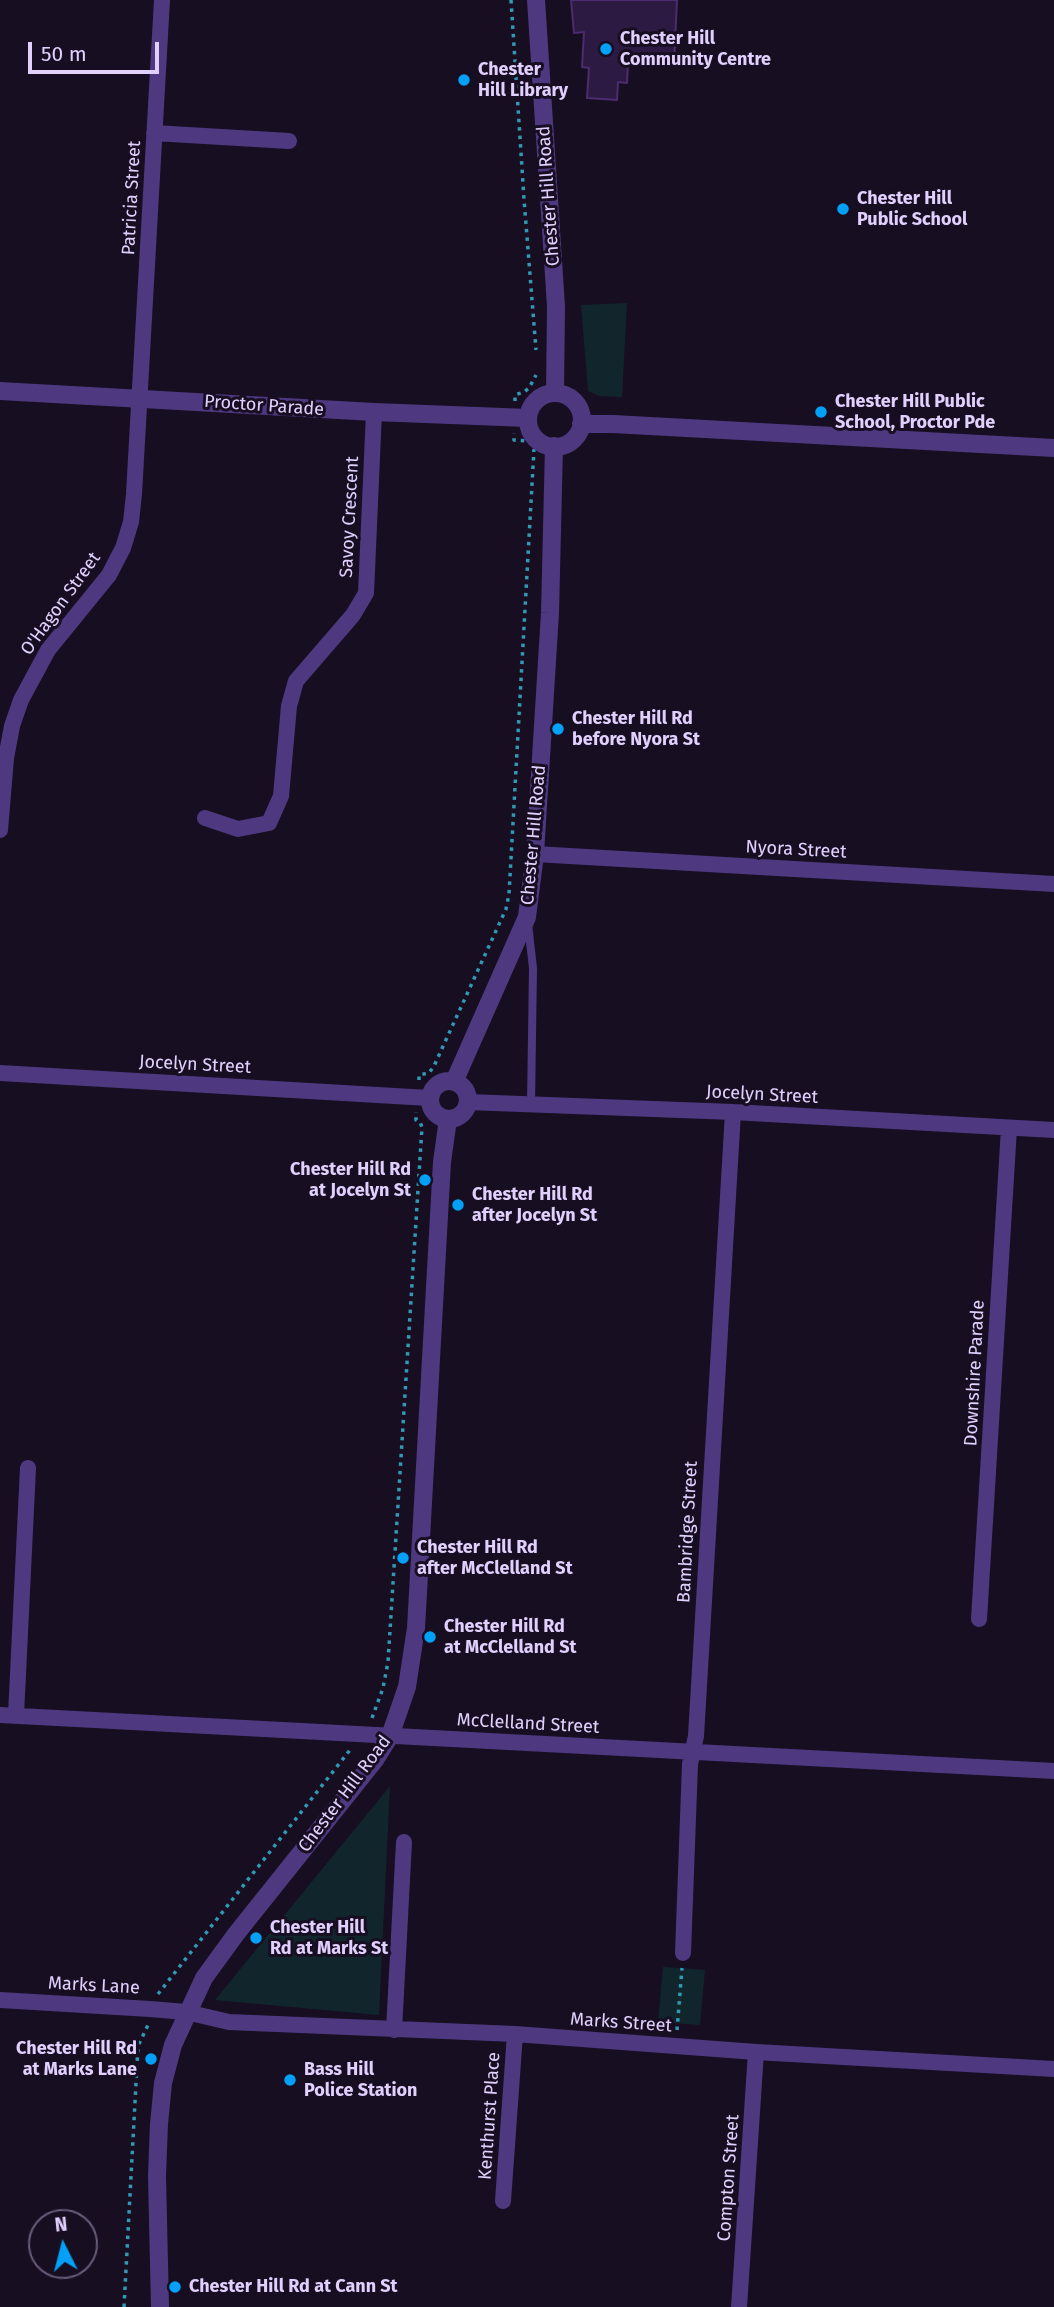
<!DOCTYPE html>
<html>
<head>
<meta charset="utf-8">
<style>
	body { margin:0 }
	#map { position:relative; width:1054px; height:2307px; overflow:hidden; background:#170e22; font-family:"Fira Sans",sans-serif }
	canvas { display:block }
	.north { position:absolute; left:28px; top:2209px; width:70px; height:70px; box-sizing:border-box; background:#170e22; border:2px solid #685c7a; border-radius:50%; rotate:354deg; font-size:19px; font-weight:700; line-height:28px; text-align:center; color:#e1d0fe }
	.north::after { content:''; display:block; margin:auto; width:24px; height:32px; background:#03a0f7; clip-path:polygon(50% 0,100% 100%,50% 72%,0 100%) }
	.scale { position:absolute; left:28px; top:42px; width:131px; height:32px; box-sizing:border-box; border:4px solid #e1d0fe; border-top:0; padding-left:9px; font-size:21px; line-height:24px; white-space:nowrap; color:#e1d0fe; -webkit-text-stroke:5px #170e22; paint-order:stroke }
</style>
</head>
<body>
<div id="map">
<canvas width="1054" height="2307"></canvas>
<div class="north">N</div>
<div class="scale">50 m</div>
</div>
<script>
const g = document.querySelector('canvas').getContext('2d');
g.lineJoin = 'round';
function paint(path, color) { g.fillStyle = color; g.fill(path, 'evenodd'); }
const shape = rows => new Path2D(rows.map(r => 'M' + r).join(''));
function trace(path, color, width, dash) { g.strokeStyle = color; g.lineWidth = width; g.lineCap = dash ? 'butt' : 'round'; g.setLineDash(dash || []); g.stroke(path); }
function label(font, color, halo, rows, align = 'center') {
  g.font = font + ' "Fira Sans",sans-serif'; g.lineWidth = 6; g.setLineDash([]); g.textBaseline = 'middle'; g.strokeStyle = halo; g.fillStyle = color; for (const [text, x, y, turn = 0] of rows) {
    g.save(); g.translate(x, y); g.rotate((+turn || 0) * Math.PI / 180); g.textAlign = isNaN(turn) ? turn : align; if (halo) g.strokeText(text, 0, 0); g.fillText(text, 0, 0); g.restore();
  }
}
paint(shape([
	[627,303,622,397,599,396,588,391,581,305],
	[390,1786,379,2015,215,2000],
	[663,1967,705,1970,700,2025,658,2022]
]), '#11262c');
const building = shape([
	[571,0,677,0,674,64,628,62,627,83,618,82,617,100,587,98,589,68,582,67,584,32,574,33,571,0]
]);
paint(building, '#2d1a43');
trace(building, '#4b2c6f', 2);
trace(shape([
	[511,0,524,199,536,350],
	[515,401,515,395,524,392,529,388,536,375],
	[419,1080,419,1075,429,1073,434,1066,506,909,509,894,534,449,532,444,527,441,514,440,514,433],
	[372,1718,383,1688,388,1662,422,1127,420,1122,416,1120,416,1112],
	[158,1994,350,1750],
	[677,2030,682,1968],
	[124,2307,138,2046,148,2025]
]), '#3099b3', 3.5, [3.5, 5]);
trace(shape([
	[528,924,533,968,531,1104]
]), '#4e3981', 8);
trace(shape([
	[154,133,289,141],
	[205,818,238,829,269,823,281,796,289,706,296,681,353,615,366,593,374,412],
	[0,830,6,758,12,726,21,700,48,650,109,575,123,548,131,522,134,494,162,0],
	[535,854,1054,884],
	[0,1073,429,1098],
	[468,1102,733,1112,1054,1130],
	[979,1619,1009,1128],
	[0,1715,1054,1771],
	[16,1715,28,1468],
	[683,1953,690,1764,696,1736,733,1112],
	[0,2000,150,2009,186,2012,229,2022,515,2034,756,2052,1054,2069],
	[394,2030,404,1842],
	[503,2201,515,2034],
	[739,2307,756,2052]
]), '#4e3981', 16);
trace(shape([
	[536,0,556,306,555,393],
	[0,391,374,412,528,418],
	'528 420a27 27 0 1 1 54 0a27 27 0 1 1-54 0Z',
	[581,424,613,424,1054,448],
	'430 1100a19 19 0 1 1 38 0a19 19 0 1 1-38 0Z',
	[454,1082,527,917,535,854,550,613,554,446],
	[160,2307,157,2176,159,2124,163,2083,173,2045,204,1978,236,1934,375,1760,390,1736,407,1687,416,1628,442,1162,448,1119]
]), '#4e3981', 18);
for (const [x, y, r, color] of [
	[606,49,7,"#03a0f7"],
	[464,80,7,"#03a0f7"],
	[843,209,7,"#03a0f7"],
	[821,412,7,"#03a0f7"],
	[558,729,7,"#03a0f7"],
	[425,1180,7,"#03a0f7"],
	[458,1205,7,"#03a0f7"],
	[403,1558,7,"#03a0f7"],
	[430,1637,7,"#03a0f7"],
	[256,1938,7,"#03a0f7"],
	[151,2059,7,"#03a0f7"],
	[290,2080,7,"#03a0f7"],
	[175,2287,7,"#03a0f7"]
]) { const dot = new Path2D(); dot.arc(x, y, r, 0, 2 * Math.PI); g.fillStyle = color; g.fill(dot); trace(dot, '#170e22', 2.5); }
label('bold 18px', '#e1d0fe', '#170e22', [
	["Chester Hill",620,39],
	["Community Centre",620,60],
	["Chester",478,70],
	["Hill Library",478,91],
	["Chester Hill",857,199],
	["Public School",857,220],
	["Chester Hill Public",835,402],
	["School, Proctor Pde",835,423],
	["Chester Hill Rd",572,719],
	["before Nyora St",572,740],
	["Chester Hill Rd",411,1170,"right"],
	["at Jocelyn St",411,1191,"right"],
	["Chester Hill Rd",472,1195],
	["after Jocelyn St",472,1216],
	["Chester Hill Rd",417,1548],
	["after McClelland St",417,1569],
	["Chester Hill Rd",444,1627],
	["at McClelland St",444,1648],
	["Chester Hill",270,1928],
	["Rd at Marks St",270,1949],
	["Chester Hill Rd",137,2049,"right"],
	["at Marks Lane",137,2070,"right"],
	["Bass Hill",304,2070],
	["Police Station",304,2091],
	["Chester Hill Rd at Cann St",189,2287]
], 'left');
label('18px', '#e1d0fe', '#170e22', [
	["Chester Hill Road",549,196,-94],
	["Patricia Street",132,198,-87],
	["Proctor Parade",264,406,4],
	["Savoy Crescent",350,517,-87],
	["O'Hagon Street",61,604,-54],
	["Chester Hill Road",534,835,-85],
	["Nyora Street",796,850,3],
	["Jocelyn Street",195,1065,3],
	["Jocelyn Street",762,1095,3],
	["Downshire Parade",975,1373,-87],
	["Bambridge Street",688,1532,-87],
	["McClelland Street",528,1724,3],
	["Chester Hill Road",345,1794,-53],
	["Marks Lane",94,1986,3],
	["Marks Street",621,2023,4],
	["Kenthurst Place",490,2116,-86],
	["Compton Street",729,2178,-86]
]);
</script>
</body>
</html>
